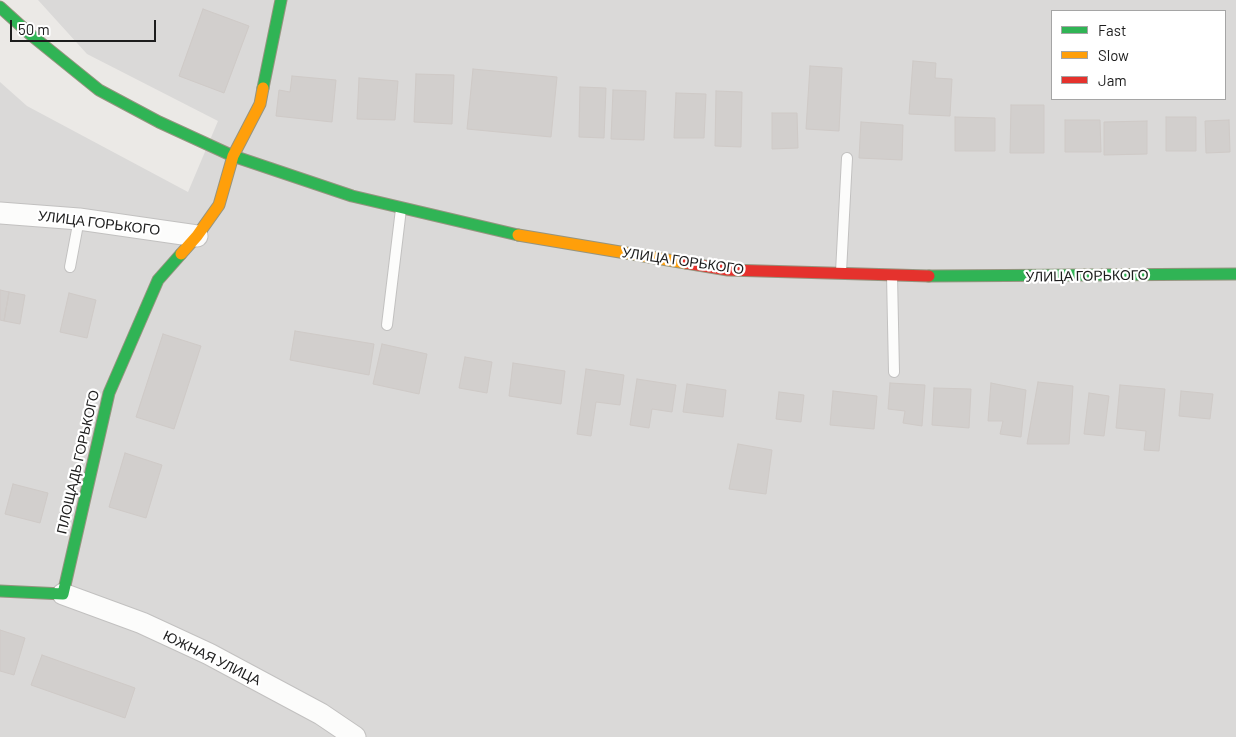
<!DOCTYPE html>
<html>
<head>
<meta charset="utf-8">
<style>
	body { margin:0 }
	#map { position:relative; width:1236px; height:737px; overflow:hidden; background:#ebe9e6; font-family:Barlow,sans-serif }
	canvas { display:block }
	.legend { position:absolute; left:1051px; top:10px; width:175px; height:90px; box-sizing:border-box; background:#fff; border:1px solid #a5a5a5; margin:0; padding:6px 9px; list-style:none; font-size:15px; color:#1d1d1d }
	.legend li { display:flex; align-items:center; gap:10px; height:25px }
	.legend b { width:25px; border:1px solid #a5a5a5 }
	.scale { position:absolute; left:10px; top:20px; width:146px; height:22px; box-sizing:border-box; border:2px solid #1d1d1d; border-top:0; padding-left:6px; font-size:15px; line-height:18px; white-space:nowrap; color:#1d1d1d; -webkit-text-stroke:4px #fff; paint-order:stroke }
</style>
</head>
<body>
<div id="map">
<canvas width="1236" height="737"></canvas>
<ul class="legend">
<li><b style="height:6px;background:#30b455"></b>Fast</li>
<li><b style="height:6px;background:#ff9f0a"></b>Slow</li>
<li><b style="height:6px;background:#e5322d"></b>Jam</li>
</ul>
<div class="scale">50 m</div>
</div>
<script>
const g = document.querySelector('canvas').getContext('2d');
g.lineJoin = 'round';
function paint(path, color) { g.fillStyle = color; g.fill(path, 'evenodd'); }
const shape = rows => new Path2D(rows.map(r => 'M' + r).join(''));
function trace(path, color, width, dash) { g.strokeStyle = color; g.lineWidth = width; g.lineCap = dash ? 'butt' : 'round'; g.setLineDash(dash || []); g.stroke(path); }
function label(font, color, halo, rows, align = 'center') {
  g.font = font + ' Barlow,sans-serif'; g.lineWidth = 4.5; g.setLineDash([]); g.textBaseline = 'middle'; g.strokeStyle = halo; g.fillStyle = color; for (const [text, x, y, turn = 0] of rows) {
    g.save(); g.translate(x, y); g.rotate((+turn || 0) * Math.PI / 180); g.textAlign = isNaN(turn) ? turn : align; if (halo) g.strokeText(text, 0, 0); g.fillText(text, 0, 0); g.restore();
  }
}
paint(shape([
	[38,0,1236,0,1236,737,0,737,0,82,27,106,188,192,218,121,87,54],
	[1052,11,1225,11,1225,99,1052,99]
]), '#dad9d8');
const building = shape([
	[203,9,249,26,224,93,179,76,203,9],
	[913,61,936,63,935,78,952,79,950,116,909,114,913,61],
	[810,66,842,68,839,131,806,129,810,66],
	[473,69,557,77,551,137,467,129,473,69],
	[416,74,454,75,452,124,414,122,416,74],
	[292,76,336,80,332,122,276,116,279,90,290,92,292,76],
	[359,78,398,81,395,120,357,119,359,78],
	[580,87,606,88,604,138,579,137,580,87],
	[613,90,646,91,644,140,611,139,613,90],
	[716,91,742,92,741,147,715,146,716,91],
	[676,93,706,94,704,138,674,138,676,93],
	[1011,105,1044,105,1044,153,1010,153,1011,105],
	[772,113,797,113,798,148,772,149,772,113],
	[955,117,995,118,995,151,955,151,955,117],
	[1166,117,1196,117,1196,151,1166,151,1166,117],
	[1065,120,1100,120,1101,152,1065,152,1065,120],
	[1229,120,1230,152,1206,153,1205,121,1229,120],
	[1147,121,1147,154,1104,155,1104,122,1147,121],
	[861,122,903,125,902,160,859,158,861,122],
	[0,290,9,292,4,321,0,320,0,290],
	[9,292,25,295,20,324,4,321,9,292],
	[69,293,96,300,87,338,60,332,69,293],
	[295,331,374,344,369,375,290,360,295,331],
	[163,334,201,346,174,429,136,417,163,334],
	[382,344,427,354,419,394,373,384,382,344],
	[465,357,492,362,487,393,459,388,465,357],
	[513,363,565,371,561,404,509,396,513,363],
	[586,369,624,375,620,405,596,402,591,436,577,434,586,369],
	[637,379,676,385,672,412,652,409,649,428,630,425,637,379],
	[1038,382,1073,386,1069,444,1027,444,1038,382],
	[890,383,925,385,922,426,903,423,905,411,888,409,890,383],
	[991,383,1026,390,1021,437,1000,434,1003,421,988,421,991,383],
	[687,384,726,390,723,417,683,412,687,384],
	[1120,385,1165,389,1159,451,1144,450,1146,431,1116,428,1120,385],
	[934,388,971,389,969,428,932,425,934,388],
	[833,391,877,396,874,429,830,425,833,391],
	[1181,391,1213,394,1210,419,1179,416,1181,391],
	[779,392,804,395,801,422,776,419,779,392],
	[1089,393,1109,396,1104,436,1084,434,1089,393],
	[738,444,772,450,766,494,729,489,738,444],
	[125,453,162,465,146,518,109,507,125,453],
	[13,484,48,493,40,523,5,514,13,484],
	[0,630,25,638,14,675,0,671,0,630],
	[42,655,135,688,125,718,31,685,42,655]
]);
paint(building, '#d2cfcd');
trace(building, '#cfcac7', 1);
const lane = shape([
	[70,267,79,219],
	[841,272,847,158],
	[892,275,894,372],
	[387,325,401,209]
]);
const street = shape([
	[0,213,79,219,197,236],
	[63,594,142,623,209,654,321,714,355,737]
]);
const fast = shape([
	[0,7,31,35,99,90,159,122,233,156,352,196,518,235],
	[263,88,281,0],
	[929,276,1236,274],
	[0,591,63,594,109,393,158,280,181,254]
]);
const slow = shape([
	[518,235,686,263],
	[181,254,197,236,219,205,233,156,260,104,263,88]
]);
const jam = shape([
	[686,263,728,270,929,276]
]);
trace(lane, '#c2c1c0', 12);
trace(street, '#c2c1c0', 23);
trace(fast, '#95947f', 13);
trace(slow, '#95947f', 13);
trace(jam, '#95947f', 13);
trace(lane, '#fcfcfb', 10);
trace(street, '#fcfcfb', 21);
trace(fast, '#30b455', 11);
trace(slow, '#ff9f0a', 11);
trace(jam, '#e5322d', 11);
label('14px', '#1d1d1d', '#fff', [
	["УЛИЦА ГОРЬКОГО",99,223,7],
	["УЛИЦА ГОРЬКОГО",683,261,8],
	["УЛИЦА ГОРЬКОГО",1087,276,-1],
	["ПЛОЩАДЬ ГОРЬКОГО",78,462,-77],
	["ЮЖНАЯ УЛИЦА",212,658,26]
]);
</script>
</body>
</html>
